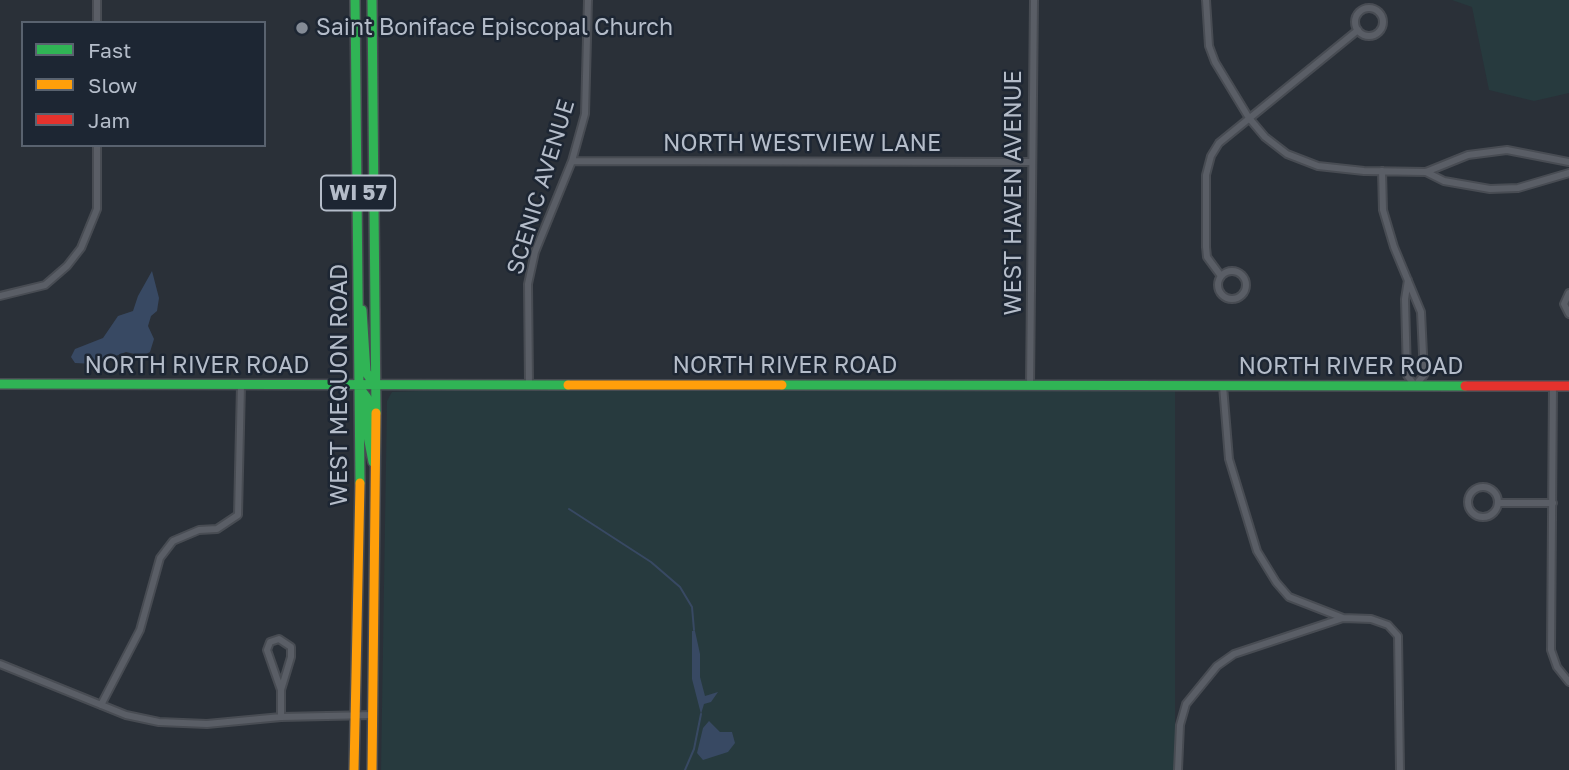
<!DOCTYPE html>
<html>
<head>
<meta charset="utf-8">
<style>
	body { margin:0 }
	#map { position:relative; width:1569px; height:770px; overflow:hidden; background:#2a3038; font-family:"Golos Text",sans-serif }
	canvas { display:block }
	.legend { position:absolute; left:21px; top:21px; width:245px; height:126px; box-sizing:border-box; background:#1d2633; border:2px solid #59626f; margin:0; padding:9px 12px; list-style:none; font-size:21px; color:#b4bcc9 }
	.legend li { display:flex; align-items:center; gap:14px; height:35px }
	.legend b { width:35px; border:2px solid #59626f }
</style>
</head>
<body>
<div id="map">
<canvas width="1569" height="770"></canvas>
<ul class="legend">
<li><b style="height:9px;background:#30b455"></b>Fast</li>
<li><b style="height:9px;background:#ff9f0a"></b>Slow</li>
<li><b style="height:9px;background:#e5322d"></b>Jam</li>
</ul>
</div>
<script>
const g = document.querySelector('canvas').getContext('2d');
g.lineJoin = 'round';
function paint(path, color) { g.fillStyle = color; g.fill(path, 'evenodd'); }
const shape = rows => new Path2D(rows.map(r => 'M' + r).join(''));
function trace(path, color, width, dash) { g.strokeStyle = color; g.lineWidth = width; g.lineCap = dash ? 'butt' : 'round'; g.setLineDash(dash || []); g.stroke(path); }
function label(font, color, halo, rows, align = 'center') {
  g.font = font + ' "Golos Text",sans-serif'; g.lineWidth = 5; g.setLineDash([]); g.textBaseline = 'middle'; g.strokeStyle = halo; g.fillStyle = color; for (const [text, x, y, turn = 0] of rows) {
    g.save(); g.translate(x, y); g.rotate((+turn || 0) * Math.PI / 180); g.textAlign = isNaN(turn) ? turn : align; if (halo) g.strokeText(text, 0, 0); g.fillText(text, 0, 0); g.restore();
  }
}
paint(shape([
	[1452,0,1569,0,1569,93,1534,101,1489,90,1472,7],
	[469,389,1175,391,1175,770,381,770,387,401,392,392]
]), '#273a3e');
paint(shape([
	[152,271,159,298,157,311,151,316,148,326,154,339,150,352,143,356,126,352,95,364,75,363,71,357,75,349,103,338,118,316,133,311,138,296],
	[692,631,695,631,700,654,700,677,705,696,718,692,711,702,704,704,701,714,692,679],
	[709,721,720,732,732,732,735,743,728,752,703,760,697,753,703,728]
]), '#384963');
trace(shape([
	[569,509,651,562,680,587,692,607,694,630],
	[685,770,694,749,701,714]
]), '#384963', 2);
const street = shape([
	[1206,0,1209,46,1215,62,1249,118,1265,137,1287,154,1318,166,1364,171,1426,172,1468,155,1507,150,1569,162],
	'1355 22a14 14 0 1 1 28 0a14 14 0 1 1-28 0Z',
	[97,23,97,0],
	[572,161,1032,162],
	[1382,171,1383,210,1394,247,1421,312,1424,375,1415,386,1407,375,1405,299,1408,280],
	[1426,172,1444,181,1490,189,1518,188,1569,173],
	'1218 285a14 14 0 1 1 28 0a14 14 0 1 1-28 0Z',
	[1221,276,1207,257,1206,247,1206,175,1211,156,1219,143,1358,30],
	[1569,293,1564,304,1569,314],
	[0,296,45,285,67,266,81,248,97,209,97,145],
	[529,384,528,284,535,252,572,161,585,114,588,0],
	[1030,386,1034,0],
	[1223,386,1229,459,1257,551,1276,582,1289,597,1343,618,1371,619,1388,625,1398,636,1400,770],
	[1553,386,1551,650,1557,667,1569,682],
	'1468 502a15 15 0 1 1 30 0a15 15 0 1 1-30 0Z',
	[1498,503,1553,503],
	[0,664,126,715,159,722,207,724,281,717,373,715],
	[281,690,267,650,270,642,279,639,291,647,291,657,281,690,281,717],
	[101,705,140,630,160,558,173,541,199,530,217,529,238,515,241,385],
	[1178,770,1180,725,1186,704,1217,666,1234,654,1343,618]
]);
const fast = shape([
	[355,0,360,483],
	[372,0,376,413],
	[362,310,366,372,375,386],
	[0,384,568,385],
	[782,385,1465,386],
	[358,386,367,398,368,436,373,462]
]);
const slow = shape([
	[568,385,782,385],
	[354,770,360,483],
	[372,770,376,413]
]);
const jam = shape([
	[1465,386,1569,386]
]);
trace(street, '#484c53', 10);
trace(fast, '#484c53', 12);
trace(slow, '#484c53', 12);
trace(jam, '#484c53', 12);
trace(street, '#5a5e66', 6);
trace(fast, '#30b455', 9);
trace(slow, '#ff9f0a', 9);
trace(jam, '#e5322d', 9);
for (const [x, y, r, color] of [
	[302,28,7,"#848b96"]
]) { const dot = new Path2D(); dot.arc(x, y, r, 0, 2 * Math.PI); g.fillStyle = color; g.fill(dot); trace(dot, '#1d2633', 2.5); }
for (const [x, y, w] of [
	[358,193,74]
]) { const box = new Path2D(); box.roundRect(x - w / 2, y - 17.5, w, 35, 5); g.fillStyle = '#1d2633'; g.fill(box); trace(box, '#b4bcc9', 2); }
label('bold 21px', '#b4bcc9', null, [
	["WI 57",358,193]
]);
label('23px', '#b4bcc9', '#1d2633', [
	["Saint Boniface Episcopal Church",316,28]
], 'left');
label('23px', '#b4bcc9', '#1d2633', [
	["NORTH WESTVIEW LANE",802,144],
	["SCENIC AVENUE",541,187,-73],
	["WEST HAVEN AVENUE",1014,193,-90],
	["NORTH RIVER ROAD",197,366],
	["NORTH RIVER ROAD",785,366],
	["NORTH RIVER ROAD",1351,367],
	["WEST MEQUON ROAD",340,385,-90]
]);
</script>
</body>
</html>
